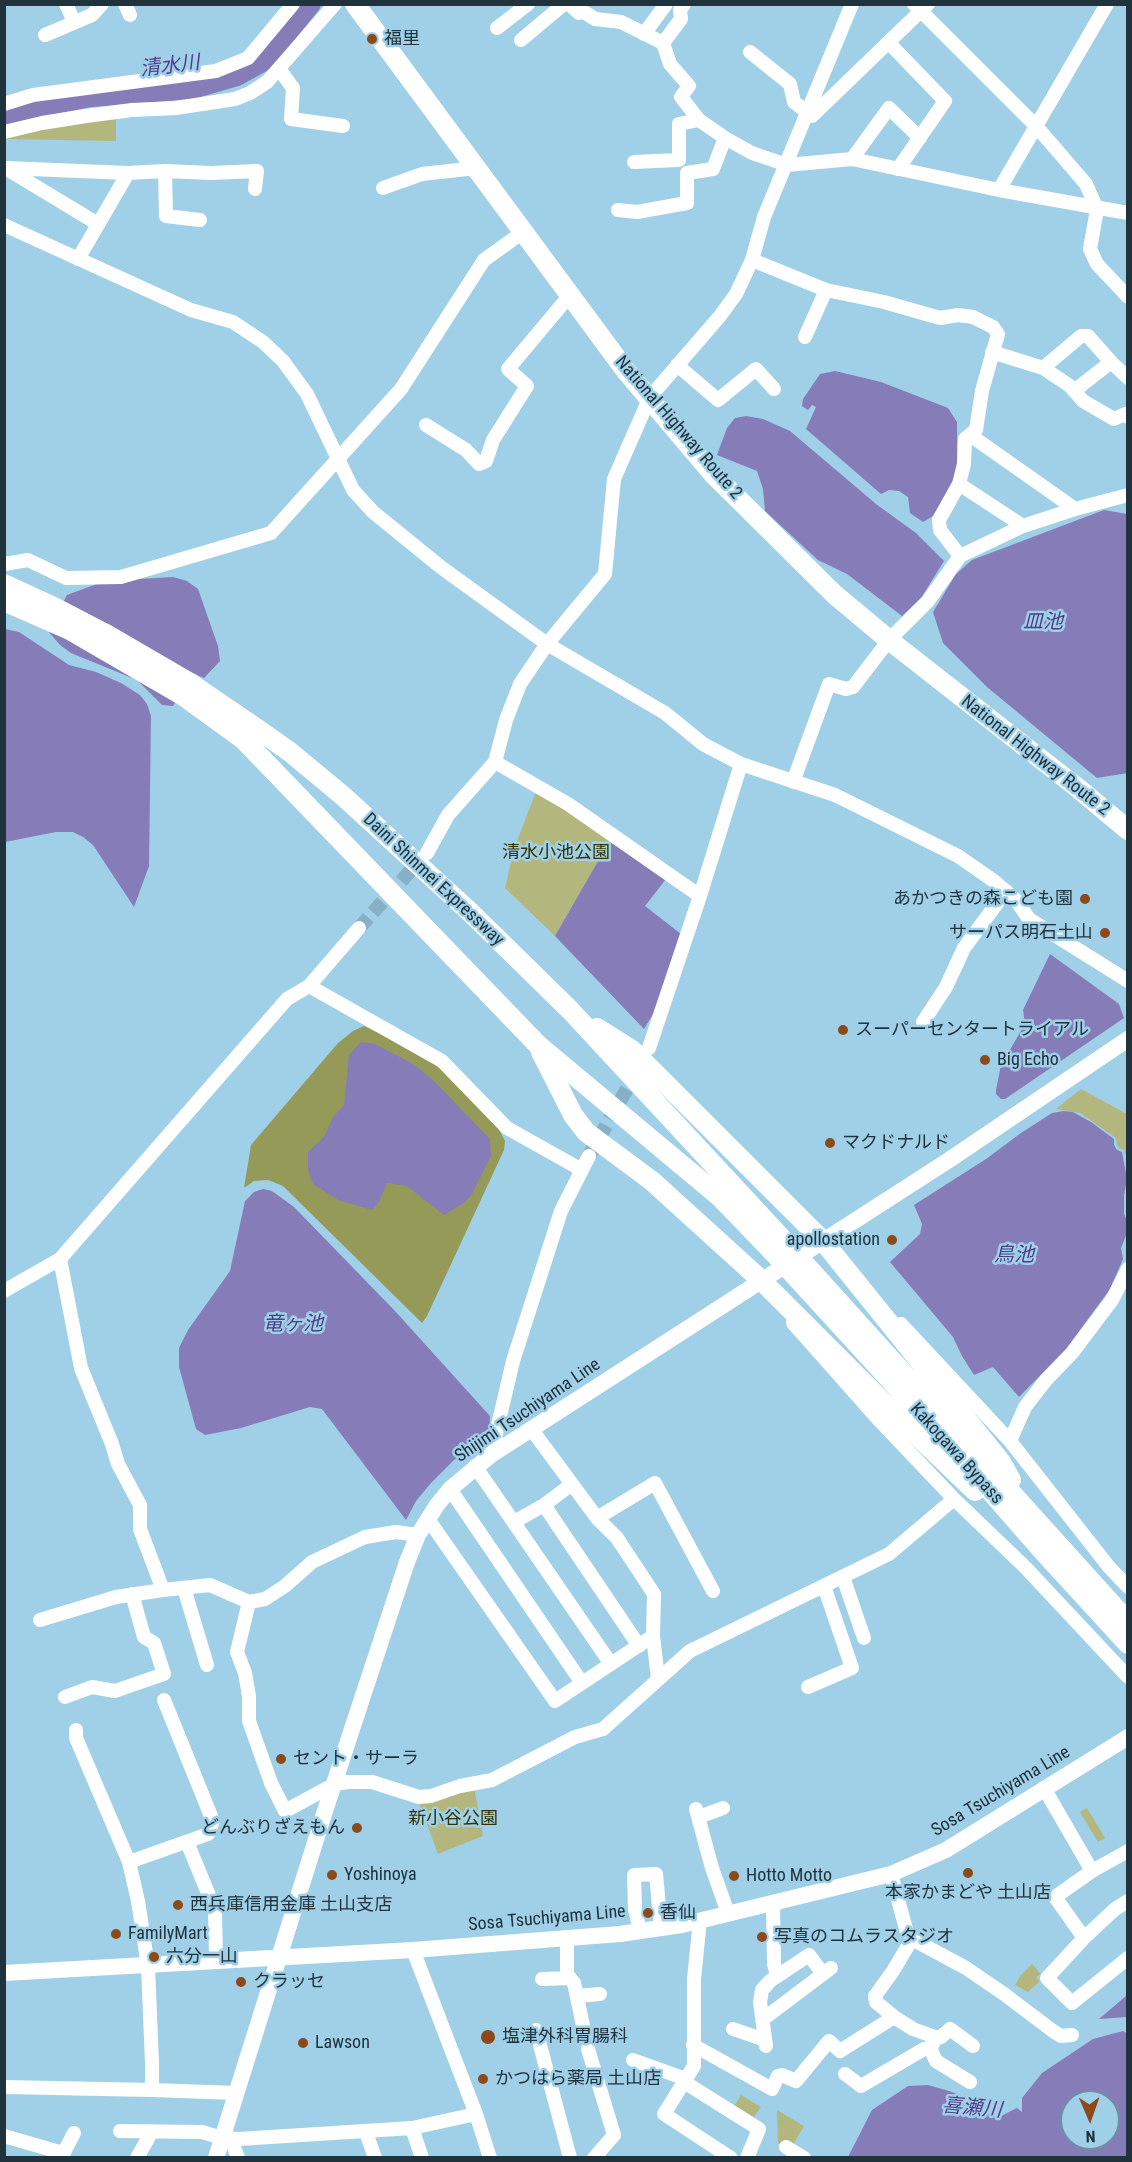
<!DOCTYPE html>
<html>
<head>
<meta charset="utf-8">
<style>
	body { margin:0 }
	#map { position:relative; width:1132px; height:2162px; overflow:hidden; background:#a0cfe8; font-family:"Roboto Condensed",sans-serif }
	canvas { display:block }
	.frame { position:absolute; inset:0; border:6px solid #20333d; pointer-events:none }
	.north { position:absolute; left:1060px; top:2090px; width:60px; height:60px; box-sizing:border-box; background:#a0cfe8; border:2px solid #6d91a4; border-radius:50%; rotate:178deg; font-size:16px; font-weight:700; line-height:24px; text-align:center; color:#20333d }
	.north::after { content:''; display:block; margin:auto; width:21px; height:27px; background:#8c491a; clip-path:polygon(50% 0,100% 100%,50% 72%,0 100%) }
</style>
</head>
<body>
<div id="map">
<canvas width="1132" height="2162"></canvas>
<div class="frame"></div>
<div class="north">N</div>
</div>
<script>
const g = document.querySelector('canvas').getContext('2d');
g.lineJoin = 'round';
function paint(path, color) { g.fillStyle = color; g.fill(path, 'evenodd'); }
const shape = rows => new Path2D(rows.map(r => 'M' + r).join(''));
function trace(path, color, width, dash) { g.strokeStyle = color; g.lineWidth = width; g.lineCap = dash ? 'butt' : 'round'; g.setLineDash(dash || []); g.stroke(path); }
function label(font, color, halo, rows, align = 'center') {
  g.font = font + ' "Roboto Condensed","Noto Sans JP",sans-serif'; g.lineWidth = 5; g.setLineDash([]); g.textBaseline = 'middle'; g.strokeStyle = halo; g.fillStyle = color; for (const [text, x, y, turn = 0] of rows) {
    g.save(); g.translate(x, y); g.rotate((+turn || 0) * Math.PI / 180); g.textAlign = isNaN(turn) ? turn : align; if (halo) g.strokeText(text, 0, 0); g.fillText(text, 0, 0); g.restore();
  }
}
paint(shape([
	[116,116,116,141,5,139,50,125],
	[537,789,615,841,613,844,609,842,555,936,505,888,514,849],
	[1081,1089,1127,1114,1127,1159,1124,1150,1119,1148,1117,1144,1116,1138,1080,1113,1056,1109],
	[474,1787,483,1836,438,1854,418,1800],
	[1087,1808,1105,1838,1098,1842,1080,1812],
	[1032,1964,1041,1974,1036,1977,1040,1981,1028,1992,1015,1985,1021,1975],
	[741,2095,761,2107,753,2118,734,2107],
	[777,2110,804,2126,793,2145,785,2147,778,2143]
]), '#b3b77d');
paint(shape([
	[364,1026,428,1057,457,1081,492,1116,505,1141,504,1150,427,1316,422,1323,283,1186,268,1180,254,1181,244,1188,251,1145,338,1043,353,1031]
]), '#969a58');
paint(shape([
	[835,371,881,382,948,408,957,422,957,475,933,516,923,522,910,513,908,497,899,491,889,490,881,494,806,429,816,407,812,405,808,410,802,406,803,399,820,374],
	[746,416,763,419,790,431,876,504,916,533,944,561,921,598,902,616,847,574,818,560,765,511,763,489,757,471,717,455,727,428,735,418],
	[1104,510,1127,514,1128,773,1097,778,987,687,943,643,933,612,956,574,972,560],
	[173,577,187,581,198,589,218,646,220,661,204,678,193,673,173,706,162,705,137,680,71,653,60,645,48,631,67,595,105,581],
	[5,629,19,632,69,665,96,672,121,683,140,695,147,704,151,716,149,866,134,907,93,845,83,837,73,832,56,832,5,842],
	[615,841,666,879,645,906,681,934,653,1014,644,1029,555,936,609,842,613,844],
	[1050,954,1119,1004,1124,1018,1005,1099,1001,1099,996,1094,996,1090,1001,1065,1025,1024,1023,1010],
	[361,1042,375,1044,415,1065,434,1081,490,1139,491,1156,472,1194,464,1203,444,1215,407,1186,387,1183,379,1202,372,1210,338,1200,313,1184,308,1170,308,1152,324,1137,333,1117,344,1105,349,1055],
	[1064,1111,1073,1112,1091,1122,1114,1139,1114,1145,1117,1150,1122,1152,1127,1179,1124,1195,1124,1214,1127,1221,1127,1233,1121,1248,1123,1259,1110,1289,1066,1349,1019,1397,993,1367,974,1375,962,1356,953,1337,890,1262,920,1234,922,1224,914,1205,986,1159,1021,1133,1052,1113],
	[263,1189,272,1191,294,1207,395,1311,490,1416,489,1436,454,1460,431,1483,416,1501,406,1520,322,1409,310,1407,241,1428,205,1435,196,1429,179,1367,179,1348,188,1330,230,1271,245,1201,254,1192],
	[1127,1995,1127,2017,1099,2019,1119,2002],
	[1123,2031,1128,2034,1127,2157,848,2157,872,2110,908,2086,928,2085,949,2091,978,2102,979,2106,1001,2116,1017,2108,1022,2112,1022,2098,1042,2073,1093,2039],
	[1072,2102,1108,2102,1108,2138,1072,2138]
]), '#867cb7');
trace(shape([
	[4,119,55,105,91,98,192,90,237,77,266,61,312,4]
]), '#867cb7', 18);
trace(shape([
	[359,928,422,858],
	[589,1156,637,1071]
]), '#86b0c6', 14, [14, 7]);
trace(shape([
	[66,4,74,22],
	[125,4,130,15],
	[569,4,579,13,584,12,595,19,621,22,663,43,670,64,689,86,681,97,699,120,725,138,752,153,787,165,852,159,999,190,1128,213],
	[914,4,1036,126,1086,184,1097,209,1090,249,1097,264,1128,297],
	[497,28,528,4],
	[644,34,666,4],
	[45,35,92,15,102,4],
	[521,40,564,4],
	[663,43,681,19,680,10,684,4],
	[889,43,945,101,898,169],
	[750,52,790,84,794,102,812,116,928,4],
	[279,69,293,88,291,119,343,126],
	[4,104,33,95,216,71,248,58,293,4],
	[4,132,42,123,86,116,132,110,176,108,235,99,250,93,267,82,335,4],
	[852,159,889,108,920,138],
	[634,162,679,160,679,124,699,120],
	[6,168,128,173,78,259],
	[7,169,98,224],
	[165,171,166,216,200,220],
	[128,173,165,171,211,173,257,171,255,189],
	[383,188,422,174,476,168],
	[999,190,1107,4],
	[618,210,637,212,687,203,687,173,713,169,725,138],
	[4,225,191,310,233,322,263,342,283,361,307,394,353,490,373,512,442,568,547,644,665,713,703,744,741,764,835,795,958,856,994,881,1016,900,1029,919,1128,981],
	[752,260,826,290,884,302,940,318,958,315,973,317,993,327,998,334,982,391,976,430,965,439,964,464,959,484,939,520,940,530,960,556],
	[805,337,826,290],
	[992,352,1043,368,1070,386,1083,401,1114,419,1125,414,1128,417],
	[1111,362,1128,378],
	[677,365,718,400,756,369,774,389],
	[1043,368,1081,336,1088,336,1111,362,1074,391],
	[426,425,466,450,479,464,486,461,493,440,527,386,508,369,570,295],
	[970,435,1075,509],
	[959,484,1023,526],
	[5,564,28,560,66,578,121,577,271,533,401,389,484,260,523,232],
	[495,762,568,804,700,896],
	[793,782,829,684,846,689,853,687,889,640,928,601,960,556,1023,526,1075,509,1128,495],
	[427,853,448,815,495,762,506,720,520,684,547,644,605,574,614,479,650,397,720,316,736,294,752,260,764,217,852,4],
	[309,986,442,1061,507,1128,582,1170],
	[923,1022,946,987,964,948,1006,891],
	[649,1048,700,896,741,764],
	[60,1259,81,1368,112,1444,118,1464,140,1505,140,1529,163,1590,210,1585,249,1602],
	[4,1291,60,1259,287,999,309,986,359,928],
	[793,1323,879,1420,954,1499,1025,1567,1128,1677],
	[901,1324,1010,1441,1109,1567,1128,1587],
	[532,1430,597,1518,617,1538,654,1594,653,1636,658,1679],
	[1010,1441,1025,1407,1046,1380,1072,1353,1112,1300,1128,1269],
	[491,1455,513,1361,561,1211,589,1156],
	[475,1466,611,1664],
	[450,1489,582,1683],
	[544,1505,639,1646],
	[597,1518,655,1483,713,1591],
	[428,1519,555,1701,653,1636],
	[514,1522,544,1505,572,1484],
	[418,1535,396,1532,365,1537,312,1562,285,1586,265,1599,249,1602,237,1652,245,1673,249,1696,249,1721,271,1783,285,1811,335,1784,348,1782,372,1782,419,1797,431,1796,460,1786,492,1780,575,1737,603,1729,690,1651,889,1554,954,1499],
	[843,1577,864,1638],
	[184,1588,207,1665],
	[40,1620,116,1597,163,1590],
	[808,1687,852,1668,824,1586],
	[65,1697,92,1687,115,1691,164,1674,154,1643,144,1637,132,1594],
	[1044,1788,1092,1871],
	[696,1809,712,1868,728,1913],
	[699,1817,723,1808],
	[187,1842,215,1910,216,1961],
	[1128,1851,1092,1871,1055,1897,1084,1938,1047,1978,1072,2003,1128,1958],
	[129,1862,208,1834,213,1821,164,1700],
	[773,1902,774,1964,777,1976],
	[700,1920,694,1979,694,2066,664,2114,731,2158],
	[640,1931,635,1909,634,1875,656,1874,661,1928],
	[567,1937,567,1974,574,1983,585,2035],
	[1084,1938,1115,1909,1128,1901],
	[912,1939,966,1968,1004,1994,1053,2031,1061,2036,1072,2035],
	[413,1950,476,2114,490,2158],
	[542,1979,570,1978],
	[577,1996,600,1994],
	[894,2017,913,2029,935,2037,941,2037,950,2029,973,2046],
	[762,2020,831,1968],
	[733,2029,765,2040],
	[536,2030,570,2158],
	[934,2042,930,2048,936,2061,970,2082],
	[693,2045,772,2089,778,2076,782,2075,796,2081,829,2041,840,2051,894,2017,876,2002,875,1996,893,1971,912,1939,906,1929,891,1874],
	[766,2046,760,2002,762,1990,770,1981,809,1955,823,1974],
	[588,2049,614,2135,594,2158],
	[633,2060,686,2079],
	[845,2074,861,2086,924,2049,930,2048],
	[684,2082,759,2129,747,2158],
	[4,2087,152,2090,152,2063,148,1966,138,1901,129,1862,76,1738,76,1730],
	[152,2090,236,2093],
	[412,2128,422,2158],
	[120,2131,202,2132,222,2138,239,2139,412,2128,476,2114],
	[366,2132,375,2158],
	[4,2136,63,2153],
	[231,2139,238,2158],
	[786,2147,804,2158],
	[61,2158,74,2133],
	[137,2158,151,2133]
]), '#fff', 14);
trace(shape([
	[4,1973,413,1950,620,1934,682,1925,891,1874,946,1850,1128,1737],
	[216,2158,324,1814,407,1562,418,1535,437,1505,450,1489,491,1455,949,1160,1128,1039]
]), '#fff', 16);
trace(shape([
	[355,4,626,371,714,475,834,594,889,640,1079,789,1128,830],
	[4,584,56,608,104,633,190,683,259,730,290,752,343,796,470,912,570,1010,775,1231,1128,1622],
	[4,601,70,630,182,695,244,740,538,1045,720,1197,774,1253,958,1454,1040,1548,1128,1644],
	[597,1028,632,1050,823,1241,1001,1462,1011,1480],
	[541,1052,573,1115,586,1132,652,1181,761,1280,903,1422,975,1491]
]), '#fff', 20);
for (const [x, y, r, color] of [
	[372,39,6,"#8c491a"],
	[1085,899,6,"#8c491a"],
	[1105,933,6,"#8c491a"],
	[843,1030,6,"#8c491a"],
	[985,1060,6,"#8c491a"],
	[830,1143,6,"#8c491a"],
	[892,1240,6,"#8c491a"],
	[281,1759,6,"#8c491a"],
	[357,1828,6,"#8c491a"],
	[968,1873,6,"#8c491a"],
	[332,1875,6,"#8c491a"],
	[734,1876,6,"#8c491a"],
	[178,1905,6,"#8c491a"],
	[648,1913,6,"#8c491a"],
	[116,1934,6,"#8c491a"],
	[762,1937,6,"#8c491a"],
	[154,1957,6,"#8c491a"],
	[241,1982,6,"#8c491a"],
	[488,2037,8,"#8c491a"],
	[303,2043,6,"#8c491a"],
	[483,2079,6,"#8c491a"]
]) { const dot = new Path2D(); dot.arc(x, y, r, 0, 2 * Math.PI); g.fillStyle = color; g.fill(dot); trace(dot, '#a0cfe8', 2); }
label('18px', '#20333d', '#a0cfe8', [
	["福里",384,39],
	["あかつきの森こども園",1073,899,"right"],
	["サーパス明石土山",1093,933,"right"],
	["スーパーセンタートライアル",855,1030],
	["Big Echo",997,1060],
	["マクドナルド",842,1143],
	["apollostation",880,1240,"right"],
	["セント・サーラ",293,1759],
	["どんぶりざえもん",345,1828,"right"],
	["Yoshinoya",344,1875],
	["Hotto Motto",746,1876],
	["本家かまどや 土山店",968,1893,"center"],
	["西兵庫信用金庫 土山支店",190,1905],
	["香仙",660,1913],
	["FamilyMart",128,1934],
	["写真のコムラスタジオ",774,1937],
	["六分一山",166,1957],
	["クラッセ",253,1982],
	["塩津外科胃腸科",502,2037],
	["Lawson",315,2043],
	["かつはら薬局 土山店",495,2079]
], 'left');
label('18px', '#20333d', '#a0cfe8', [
	["National Highway Route 2",678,428,49],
	["National Highway Route 2",1035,756,38],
	["Daini Shinmei Expressway",433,880,43],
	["Shijimi Tsuchiyama Line",528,1411,-34],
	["Kakogawa Bypass",956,1454,48],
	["Sosa Tsuchiyama Line",1001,1792,-31],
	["Sosa Tsuchiyama Line",547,1919,-5]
]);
label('18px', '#323300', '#a0cfe8', [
	["清水小池公園",556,853],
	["新小谷公園",453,1819]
]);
label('italic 20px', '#4f3d87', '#a0cfe8', [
	["清水川",170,67,-7],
	["皿池",1043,623],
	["鳥池",1014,1256],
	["竜ヶ池",293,1325],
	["喜瀬川",972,2109,5]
]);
</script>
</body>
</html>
